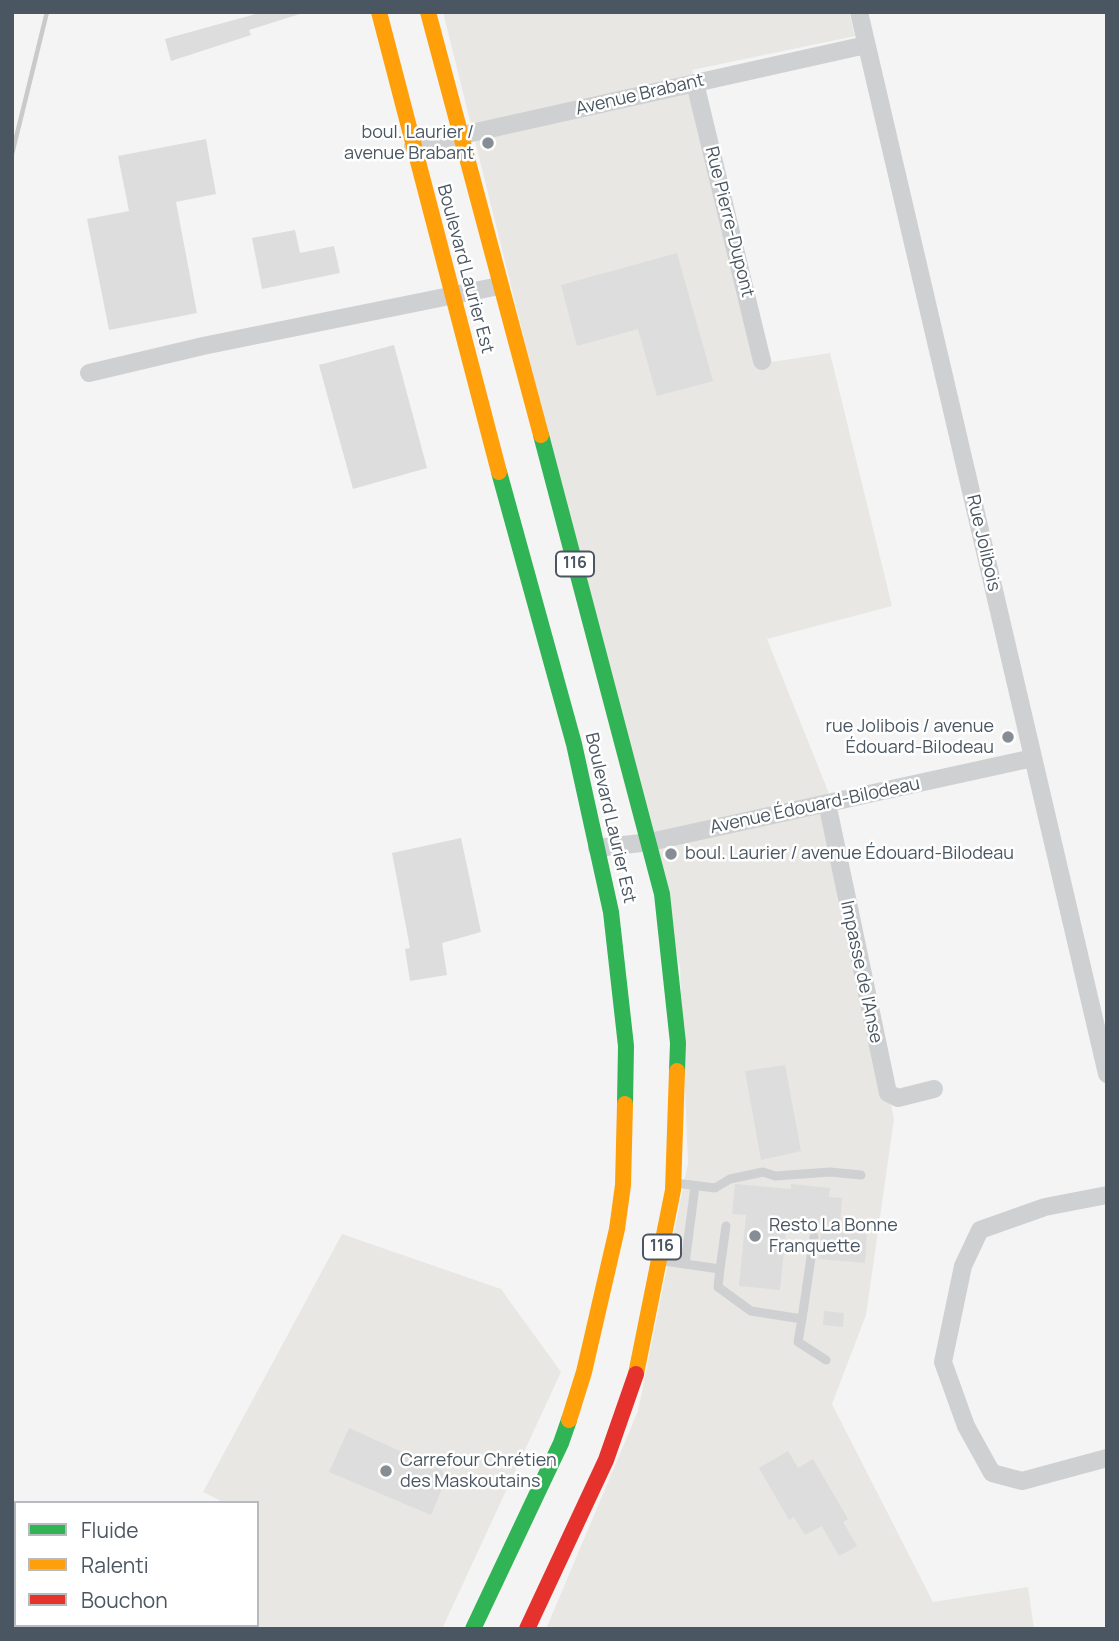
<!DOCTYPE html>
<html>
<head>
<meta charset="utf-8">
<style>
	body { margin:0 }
	#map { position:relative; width:1119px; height:1641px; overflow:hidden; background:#f4f4f4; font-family:Manrope,sans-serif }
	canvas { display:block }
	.frame { position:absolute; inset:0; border:14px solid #4a5661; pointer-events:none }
	.legend { position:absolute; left:14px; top:1501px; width:245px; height:126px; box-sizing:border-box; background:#fff; border:2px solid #b7bbc0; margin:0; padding:9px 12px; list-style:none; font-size:21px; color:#4a5661 }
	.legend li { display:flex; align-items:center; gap:14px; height:35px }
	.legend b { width:35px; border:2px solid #b7bbc0 }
</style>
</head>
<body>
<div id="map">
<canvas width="1119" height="1641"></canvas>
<div class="frame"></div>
<ul class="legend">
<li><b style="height:9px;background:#30b455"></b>Fluide</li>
<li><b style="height:9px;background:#ff9f0a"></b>Ralenti</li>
<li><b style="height:9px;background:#e5322d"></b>Bouchon</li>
</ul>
</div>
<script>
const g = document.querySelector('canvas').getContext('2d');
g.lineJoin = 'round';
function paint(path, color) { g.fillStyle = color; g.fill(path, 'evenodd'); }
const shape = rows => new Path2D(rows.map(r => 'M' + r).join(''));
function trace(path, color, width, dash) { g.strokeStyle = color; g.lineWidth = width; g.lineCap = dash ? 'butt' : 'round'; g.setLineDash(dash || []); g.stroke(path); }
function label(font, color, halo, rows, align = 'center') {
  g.font = font + ' Manrope,sans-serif'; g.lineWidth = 5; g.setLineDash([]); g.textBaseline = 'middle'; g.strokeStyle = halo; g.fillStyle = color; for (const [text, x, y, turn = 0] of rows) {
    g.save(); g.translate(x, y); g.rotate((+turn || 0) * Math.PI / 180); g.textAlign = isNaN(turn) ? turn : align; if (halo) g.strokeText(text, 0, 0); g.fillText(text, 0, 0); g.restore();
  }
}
paint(shape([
	[443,12,849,12,855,36,692,70,772,362,830,353,892,606,767,639,828,791,894,1119,866,1315,832,1404,933,1602,1028,1587,1034,1629,546,1629,638,1411,688,1163,680,967],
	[342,1234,501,1289,561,1372,442,1629,230,1629,231,1625,257,1625,257,1503,225,1503,203,1492]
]), '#e8e7e3');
paint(shape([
	[263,12,303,13,249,30,251,35,171,61,165,39],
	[206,139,216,194,176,202,197,313,109,330,87,219,129,211,118,156],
	[295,230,300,253,334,246,340,273,262,289,252,238],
	[677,253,713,381,657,396,638,329,577,346,561,285],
	[394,345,427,468,353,489,319,365],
	[461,838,481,932,442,943,447,975,410,981,405,949,410,948,392,853],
	[785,1065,801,1151,761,1160,745,1071],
	[735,1184,791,1189,791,1184,830,1188,829,1197,842,1198,840,1226,787,1221,780,1290,739,1286,746,1215,732,1214],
	[821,1230,867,1234,865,1263,819,1259],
	[824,1311,844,1313,843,1327,823,1325],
	[349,1428,442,1470,446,1479,431,1515,329,1472],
	[788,1451,798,1468,813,1459,848,1519,843,1522,857,1546,839,1556,822,1526,805,1535,794,1517,789,1520,759,1468]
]), '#ddddde');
trace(shape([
	[675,1183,715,1188,730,1179,763,1172,775,1176,830,1172,861,1175],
	[664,1261,720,1269,726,1226],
	[685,1264,695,1186],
	[720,1269,718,1287,751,1311,802,1319,814,1237],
	[802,1319,798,1342,826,1360]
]), '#ced0d2', 9);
trace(shape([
	[859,12,1107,1074],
	[695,83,762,361],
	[413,146,866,45],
	[89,373,203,346,499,286],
	[827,803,888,1093,898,1098,934,1089],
	[597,848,650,842,1033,758],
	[1107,1195,1045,1207,980,1230,963,1266,943,1362,966,1426,992,1473,1022,1481,1107,1458]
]), '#ced0d2', 18);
trace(shape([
	[541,435,662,894,678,1043,677,1071],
	[499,472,574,744,611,912,626,1046,625,1104],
	[473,1629,561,1443,569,1420]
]), '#30b455', 16);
trace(shape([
	[379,12,499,472],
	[428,12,541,435],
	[636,1374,673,1190,677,1071],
	[569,1420,584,1372,617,1229,623,1185,625,1104]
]), '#ff9f0a', 16);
trace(shape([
	[527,1629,606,1460,636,1374]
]), '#e5322d', 16);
trace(shape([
	[12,154,47,12]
]), '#c9cacc', 4.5);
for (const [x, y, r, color] of [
	[488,143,7,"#868d94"],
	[1008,737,7,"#868d94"],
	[671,854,7,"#868d94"],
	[755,1236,7,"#868d94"],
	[386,1471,7,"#868d94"]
]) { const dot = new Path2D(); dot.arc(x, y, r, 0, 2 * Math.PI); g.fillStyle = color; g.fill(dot); trace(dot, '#fff', 2.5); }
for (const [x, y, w] of [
	[575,564,38],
	[662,1247,38]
]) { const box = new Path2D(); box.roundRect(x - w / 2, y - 12.5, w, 25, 5); g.fillStyle = '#fff'; g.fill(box); trace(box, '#4a5661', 2); }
label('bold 16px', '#4a5661', null, [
	["116",575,564],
	["116",662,1247]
]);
label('18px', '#4a5661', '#fff', [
	["Avenue Brabant",640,95,-13],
	["Rue Pierre-Dupont",729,222,76],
	["Boulevard Laurier Est",465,269,75],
	["Rue Jolibois",983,543,77],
	["Avenue Édouard-Bilodeau",815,806,-12],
	["Boulevard Laurier Est",610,818,77],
	["Impasse de l'Anse",861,972,78]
]);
label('18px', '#4a5661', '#fff', [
	["boul. Laurier /",474,133,"right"],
	["avenue Brabant",474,154,"right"],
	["rue Jolibois / avenue",994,727,"right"],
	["Édouard-Bilodeau",994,748,"right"],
	["boul. Laurier / avenue Édouard-Bilodeau",685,854],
	["Resto La Bonne",769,1226],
	["Franquette",769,1247],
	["Carrefour Chrétien",400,1461],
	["des Maskoutains",400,1482]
], 'left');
</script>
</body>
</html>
